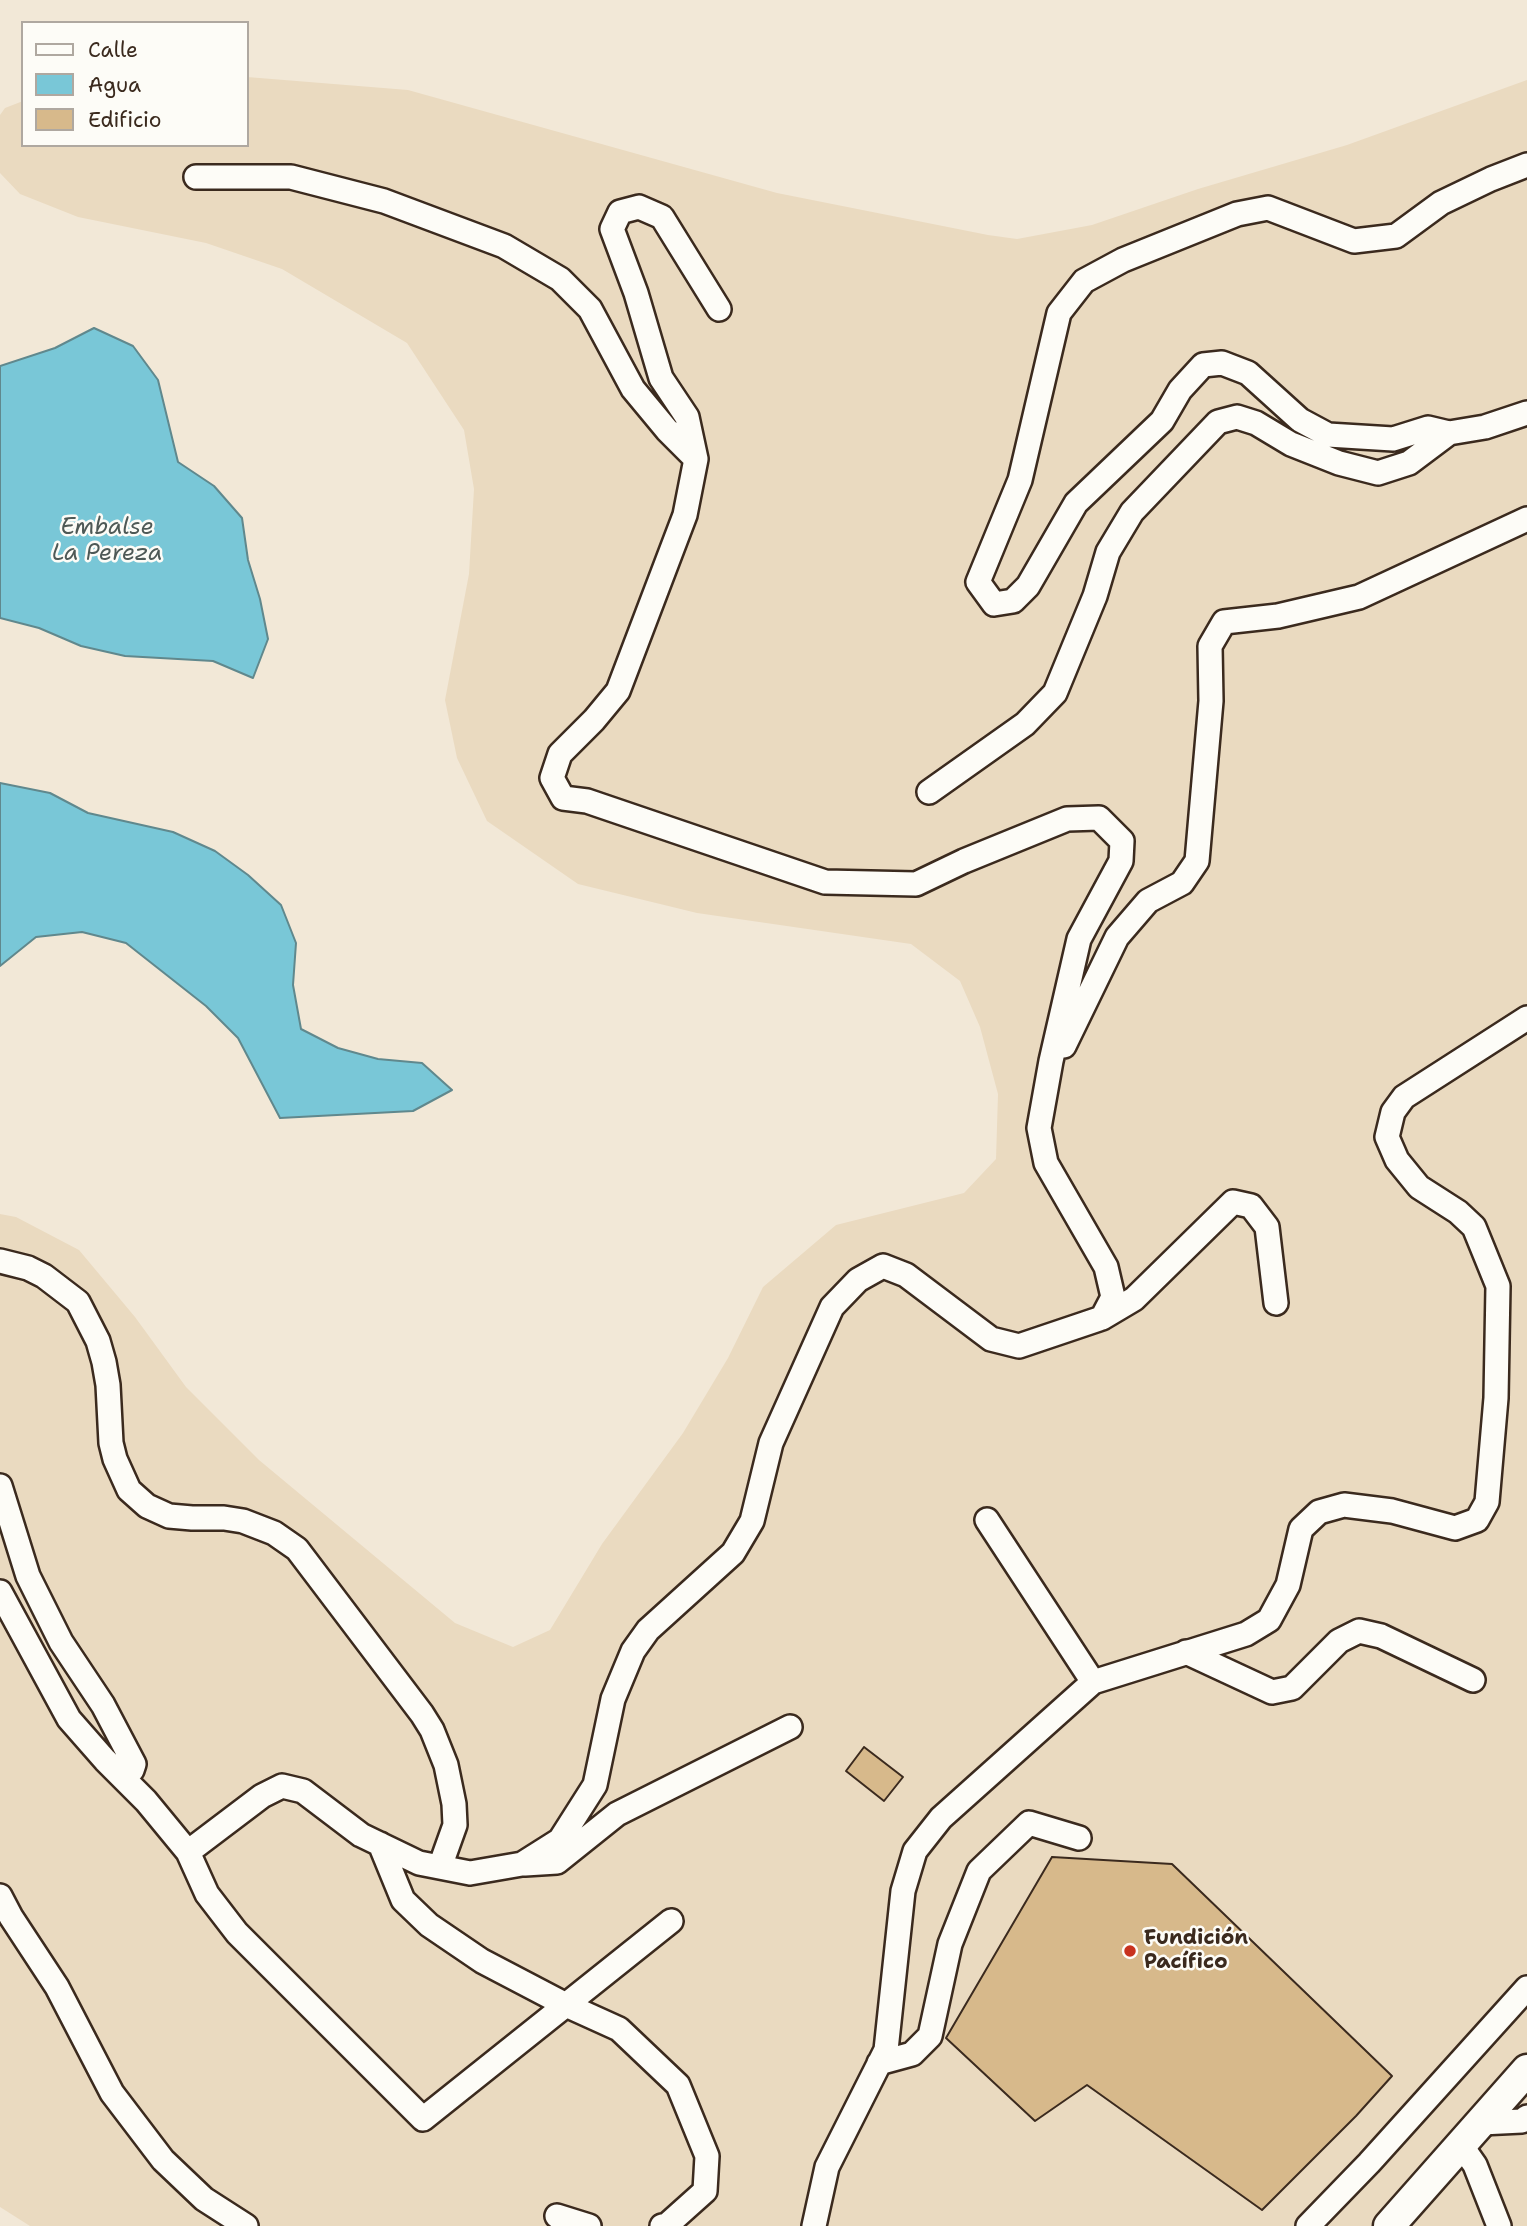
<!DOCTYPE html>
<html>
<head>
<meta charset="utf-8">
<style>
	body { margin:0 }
	#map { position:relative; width:1527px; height:2226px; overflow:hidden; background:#f2e8d7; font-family:"Shantell Sans",sans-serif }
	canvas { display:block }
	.legend { position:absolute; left:21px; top:21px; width:228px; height:126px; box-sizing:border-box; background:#fdfcf7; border:2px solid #afa8a0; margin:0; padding:9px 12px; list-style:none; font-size:21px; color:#3b2a1e }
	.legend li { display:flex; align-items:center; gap:14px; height:35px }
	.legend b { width:35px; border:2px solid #afa8a0 }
</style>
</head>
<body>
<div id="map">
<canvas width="1527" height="2226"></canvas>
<ul class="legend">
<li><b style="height:9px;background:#fdfcf7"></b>Calle</li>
<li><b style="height:19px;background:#79c7d7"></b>Agua</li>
<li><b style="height:19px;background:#d7b98b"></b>Edificio</li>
</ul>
</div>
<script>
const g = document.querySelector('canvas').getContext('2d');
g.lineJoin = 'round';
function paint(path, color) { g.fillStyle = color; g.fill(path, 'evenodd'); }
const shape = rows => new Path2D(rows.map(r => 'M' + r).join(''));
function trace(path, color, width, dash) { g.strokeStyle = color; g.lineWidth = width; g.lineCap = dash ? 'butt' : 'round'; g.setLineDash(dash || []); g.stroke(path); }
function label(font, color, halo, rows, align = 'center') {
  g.font = font + ' "Shantell Sans",sans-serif'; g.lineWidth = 5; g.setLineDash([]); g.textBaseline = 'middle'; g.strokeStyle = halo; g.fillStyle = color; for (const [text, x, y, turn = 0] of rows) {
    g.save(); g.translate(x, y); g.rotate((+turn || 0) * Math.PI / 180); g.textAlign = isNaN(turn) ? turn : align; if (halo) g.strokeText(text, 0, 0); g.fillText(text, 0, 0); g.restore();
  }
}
paint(shape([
	[247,77,408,90,777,193,988,235,1017,239,1092,225,1198,189,1347,145,1527,80,1527,2226,30,2226,0,2207,0,1214,16,1217,79,1250,135,1317,186,1387,259,1460,455,1623,513,1647,550,1630,602,1544,683,1433,728,1358,763,1287,836,1225,964,1193,996,1159,998,1094,980,1027,960,981,911,944,697,913,578,884,487,821,457,758,445,700,469,574,474,489,464,430,407,343,282,269,206,243,78,217,20,194,0,173,0,115,5,108,23,101,23,145,247,145]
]), '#eadac0');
const water = shape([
	[94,328,133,346,158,380,178,462,214,486,242,518,248,560,260,599,268,639,253,678,213,661,125,656,81,646,39,628,0,618,0,366,55,348,94,328],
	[0,783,50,793,88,813,173,832,215,851,248,875,281,905,296,943,293,985,301,1029,338,1048,378,1059,422,1063,452,1090,413,1111,280,1118,238,1038,206,1006,126,943,82,932,36,937,0,966,0,783]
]);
paint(water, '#79c7d7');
trace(water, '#60888d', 2);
const building = shape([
	[864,1747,903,1777,884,1801,846,1771,864,1747],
	[1052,1857,1172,1864,1392,2076,1356,2116,1262,2210,1087,2085,1035,2121,946,2038,1052,1857]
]);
paint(building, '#d7b98b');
trace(building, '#3b2a1e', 2);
const minor = shape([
	[196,177,291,177,384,201,504,246,560,279,590,309,633,389,667,430,696,459],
	[1449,433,1428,428,1393,439,1328,435,1300,420,1248,373,1222,363,1203,365,1180,390,1162,421,1076,503,1028,586,1013,601,994,604,978,582,1020,480,1059,313,1084,281,1123,260,1237,214,1268,208,1354,241,1396,236,1441,203,1491,179,1527,165],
	[929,792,1025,724,1055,693,1095,596,1108,552,1132,512,1218,422,1237,417,1256,423,1291,444,1339,463,1378,473,1409,463,1449,433,1485,427,1527,413],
	[1064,1046,1117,937,1148,901,1182,883,1197,861,1211,701,1210,646,1224,622,1278,616,1359,597,1527,519],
	[0,1261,28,1268,44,1276,78,1302,98,1341,104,1362,108,1385,111,1443,115,1459,129,1490,147,1506,169,1516,192,1518,224,1518,243,1521,274,1533,297,1549,422,1714,432,1730,446,1765,454,1804,455,1825,440,1867],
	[1102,1318,1134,1299,1233,1202,1251,1206,1267,1227,1276,1303],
	[0,1486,28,1576,61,1642,103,1705,134,1764,132,1770,124,1778],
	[987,1520,1093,1682],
	[0,1592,69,1719,105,1760,146,1801,188,1852,207,1894,237,1933,423,2119,671,1921],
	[1186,1652,1272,1692,1292,1688,1339,1641,1359,1631,1381,1636,1473,1680],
	[380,1844,403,1900,429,1925,482,1961,566,2005,619,2029,678,2085,707,2156,705,2191,667,2225,662,2226],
	[188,1852,262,1796,282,1786,303,1791,361,1835,419,1863,470,1873,522,1864,560,1840,595,1785,613,1699,633,1651,648,1630,733,1553,752,1521,771,1443,832,1307,858,1280,883,1266,906,1275,991,1339,1019,1346,1102,1318,1113,1297,1106,1267,1046,1163,1039,1128,1051,1061,1079,939,1121,861,1122,841,1099,818,1067,819,964,861,916,884,825,882,587,801,563,798,552,778,560,754,594,720,618,691,685,515,696,459,687,417,661,378,636,293,612,229,620,212,639,207,662,217,719,309],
	[525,1864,557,1862,617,1814,790,1727],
	[0,1896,11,1917,57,1987,112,2093,163,2160,204,2199,246,2226],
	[879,2063,912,2054,930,2036,950,1944,979,1871,1029,1823,1079,1838],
	[1481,2123,1522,2121,1527,2117],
	[1461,2145,1475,2165,1499,2226],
	[557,2216,589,2226],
	[814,2226,827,2167,886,2050,903,1891,915,1851,941,1818,1093,1682,1246,1634,1269,1620,1288,1585,1301,1529,1319,1512,1344,1505,1392,1511,1455,1528,1477,1520,1487,1502,1496,1398,1498,1286,1474,1227,1458,1212,1419,1187,1397,1160,1387,1137,1393,1112,1404,1097,1527,1018],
	[1308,2226,1369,2163,1527,1988]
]);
const major = shape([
	[1389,2226,1527,2070]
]);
trace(minor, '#3b2a1e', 28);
trace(major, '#3b2a1e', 35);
trace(minor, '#fdfcf7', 23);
trace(major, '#fdfcf7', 30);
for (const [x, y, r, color] of [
	[1130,1951,7,"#c8321e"]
]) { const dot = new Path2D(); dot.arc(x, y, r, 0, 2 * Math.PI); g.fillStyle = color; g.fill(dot); trace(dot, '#fdfcf7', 2.5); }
label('bold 21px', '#3b2a1e', '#fdfcf7', [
	["Fundición",1144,1939],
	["Pacífico",1144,1963]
], 'left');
label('italic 23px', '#4e5956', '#fdfcf7', [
	["Embalse",107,528],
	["La Pereza",107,554]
]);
</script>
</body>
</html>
